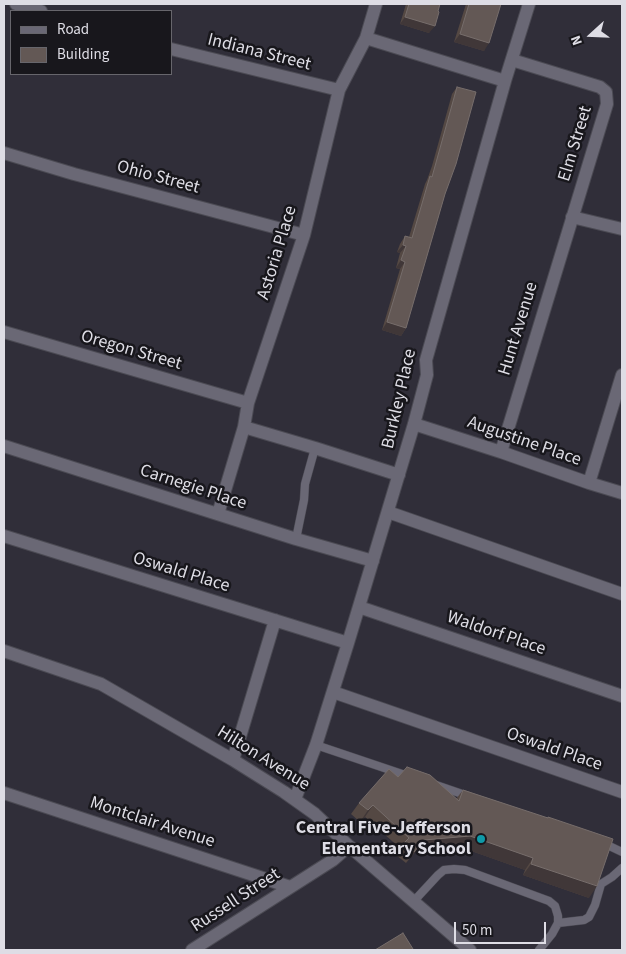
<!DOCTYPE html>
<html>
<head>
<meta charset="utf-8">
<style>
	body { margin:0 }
	#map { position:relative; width:626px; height:954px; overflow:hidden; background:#302e39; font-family:"Source Sans 3",sans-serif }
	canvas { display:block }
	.frame { position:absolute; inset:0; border:5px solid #dedde5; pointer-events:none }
	.legend { position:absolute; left:10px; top:10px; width:162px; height:65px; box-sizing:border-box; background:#18171c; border:1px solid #67666c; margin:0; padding:6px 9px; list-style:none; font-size:15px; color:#dedde5 }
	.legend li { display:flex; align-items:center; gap:10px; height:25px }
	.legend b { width:25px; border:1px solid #67666c }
	.north { position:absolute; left:566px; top:10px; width:50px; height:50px; -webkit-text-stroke:4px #18171c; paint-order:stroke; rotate:250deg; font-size:14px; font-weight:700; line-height:20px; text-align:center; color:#dedde5 }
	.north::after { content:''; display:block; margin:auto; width:18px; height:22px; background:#dedde5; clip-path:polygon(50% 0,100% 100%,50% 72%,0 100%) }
	.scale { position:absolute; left:454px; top:922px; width:92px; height:22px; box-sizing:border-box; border:2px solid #dedde5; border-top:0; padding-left:6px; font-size:15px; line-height:18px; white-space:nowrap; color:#dedde5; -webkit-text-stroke:4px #18171c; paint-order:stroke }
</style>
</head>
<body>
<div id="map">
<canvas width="626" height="954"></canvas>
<div class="frame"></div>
<ul class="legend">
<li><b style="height:6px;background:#6a6875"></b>Road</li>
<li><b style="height:14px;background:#635855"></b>Building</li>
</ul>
<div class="north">N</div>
<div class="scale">50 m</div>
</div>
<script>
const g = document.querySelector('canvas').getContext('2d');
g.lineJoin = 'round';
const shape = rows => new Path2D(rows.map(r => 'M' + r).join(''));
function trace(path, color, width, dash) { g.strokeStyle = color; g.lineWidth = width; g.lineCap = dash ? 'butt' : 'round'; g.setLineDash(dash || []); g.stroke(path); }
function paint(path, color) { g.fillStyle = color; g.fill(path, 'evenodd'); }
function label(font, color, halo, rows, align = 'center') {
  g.font = font + ' "Source Sans 3",sans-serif'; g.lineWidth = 5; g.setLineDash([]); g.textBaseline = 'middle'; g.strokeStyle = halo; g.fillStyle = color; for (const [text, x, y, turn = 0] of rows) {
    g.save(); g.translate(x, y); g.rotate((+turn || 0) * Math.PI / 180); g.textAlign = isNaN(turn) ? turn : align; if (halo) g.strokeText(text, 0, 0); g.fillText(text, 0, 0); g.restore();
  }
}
const lane = shape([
	[296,539,304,500,305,484,315,448],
	[316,745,411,777],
	[436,785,468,796],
	[601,842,622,852],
	[413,902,438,875,444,870,454,869,465,870,549,901,555,906,558,916,558,923,552,934,539,950],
	[558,923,584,920,589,917,595,905,601,884,612,877,622,868]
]);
const street = shape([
	[16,4,41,11],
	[366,38,505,81],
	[171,49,339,90],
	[4,153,74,174,304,235],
	[572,217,622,229],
	[4,332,248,403],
	[414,424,501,452,589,483,622,493],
	[244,427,315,448,399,475],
	[4,446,296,539,373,561],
	[501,452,607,104,606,92,600,87,512,60],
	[589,483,622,375],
	[388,512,622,594],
	[218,514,244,427,248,403,304,235,339,90,366,38,376,4],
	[4,536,348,643],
	[359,607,622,696],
	[4,651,101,684,233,760,284,792,315,814,349,846,470,950],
	[333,692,622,792],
	[233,760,275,620],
	[4,793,290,887],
	[295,799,316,745,348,643,414,424,427,375,426,360,505,81,529,4],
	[192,950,333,860,349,846]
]);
trace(lane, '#4b4a53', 9);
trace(street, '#4b4a53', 14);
trace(lane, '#6a6875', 8);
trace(street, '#6a6875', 12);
paint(shape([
	[406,4,440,4,429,33,400,24],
	[466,4,501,4,484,51,454,42],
	[457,87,445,194,406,328,401,336,382,330,400,269,396,268,400,253,397,252,400,244,405,236,409,237,425,184,427,180,432,166,452,94],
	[398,777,456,799,463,790,547,818,548,817,589,898,523,875,525,870,463,848,416,851,406,863,396,855,401,849,365,817,360,822,351,814,359,803]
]), '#544843');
paint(shape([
	[405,17,435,26,429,33,400,24],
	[460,34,489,43,484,51,454,42],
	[403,245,406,246,400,253,397,252],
	[401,260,405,262,400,269,396,268],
	[387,322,406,328,401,336,382,330],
	[373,805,365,817,360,822,368,810],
	[470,836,533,858,525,870,463,848,416,851,406,863,414,852,424,840],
	[531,864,597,886,589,898,523,875]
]), '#403738');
const building = shape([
	[409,4,440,4,438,11,439,12,435,26,405,17,409,4],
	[469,4,501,4,489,43,460,34,469,4],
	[457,87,476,92,456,164,445,194,406,328,387,322,405,262,401,260,406,246,403,245,405,236,412,238,430,176,432,177,457,87],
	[407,767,430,775,459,801,463,790,548,818,548,817,613,839,597,886,531,864,533,858,470,836,424,840,414,852,404,843,409,838,373,805,368,810,359,803,389,769,398,777,407,767],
	[403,933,413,949,411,950,375,950,403,933]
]);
paint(building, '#635855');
trace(building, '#766d6b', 1);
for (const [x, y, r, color] of [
	[481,839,5,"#0f9aa8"]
]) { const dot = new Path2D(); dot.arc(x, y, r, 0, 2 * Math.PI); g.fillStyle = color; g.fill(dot); trace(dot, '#18171c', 2); }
label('18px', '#dedde5', '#18171c', [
	["Indiana Street",259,53,14],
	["Elm Street",576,144,-73],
	["Ohio Street",158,178,15],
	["Astoria Place",278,253,-73],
	["Hunt Avenue",519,329,-73],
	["Oregon Street",131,351,16],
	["Burkley Place",400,399,-77],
	["Augustine Place",524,442,19],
	["Carnegie Place",193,488,18],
	["Oswald Place",181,573,17],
	["Waldorf Place",496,634,19],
	["Oswald Place",554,750,19],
	["Hilton Avenue",263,759,32],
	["Montclair Avenue",152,823,18],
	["Russell Street",236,901,-33]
]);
label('bold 18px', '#dedde5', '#18171c', [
	["Central Five-Jefferson",471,829],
	["Elementary School",471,850]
], 'right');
</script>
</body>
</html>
